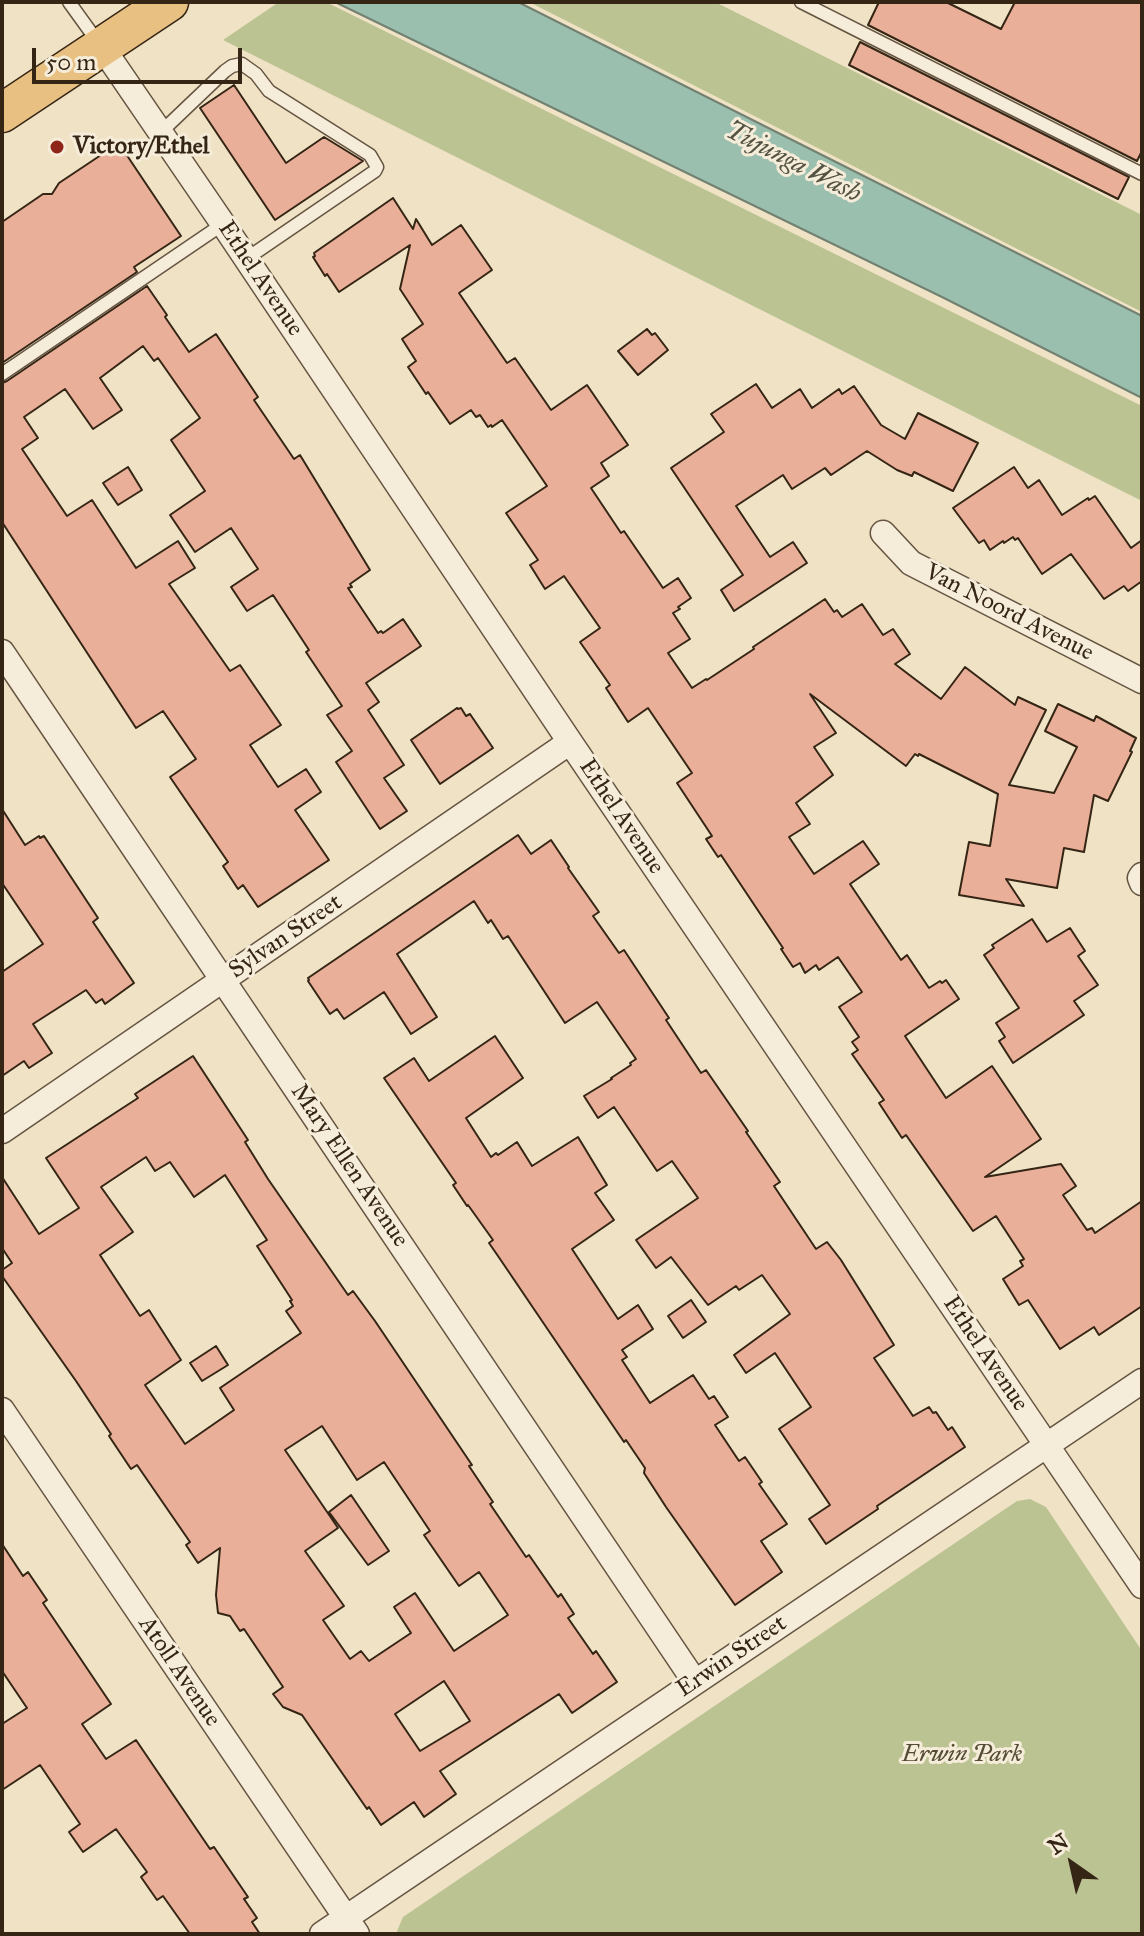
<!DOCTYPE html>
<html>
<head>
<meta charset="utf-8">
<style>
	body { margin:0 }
	#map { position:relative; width:1144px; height:1936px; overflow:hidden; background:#f0e2c4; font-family:"IM FELL Great Primer",serif }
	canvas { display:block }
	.frame { position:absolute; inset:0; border:4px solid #352515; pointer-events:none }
	.north { position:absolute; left:1032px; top:1824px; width:80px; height:80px; -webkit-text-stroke:6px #f5ecd9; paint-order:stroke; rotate:326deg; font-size:22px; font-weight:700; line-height:32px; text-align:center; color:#352515 }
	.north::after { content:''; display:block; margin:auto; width:28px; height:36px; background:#352515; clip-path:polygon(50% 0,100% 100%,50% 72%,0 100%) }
	.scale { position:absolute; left:32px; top:48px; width:210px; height:36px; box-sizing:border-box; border:4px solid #352515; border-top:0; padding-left:10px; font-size:24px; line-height:28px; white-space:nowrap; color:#352515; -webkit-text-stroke:6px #f5ecd9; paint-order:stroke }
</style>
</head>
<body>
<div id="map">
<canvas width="1144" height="1936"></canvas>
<div class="frame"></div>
<div class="north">N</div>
<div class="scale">50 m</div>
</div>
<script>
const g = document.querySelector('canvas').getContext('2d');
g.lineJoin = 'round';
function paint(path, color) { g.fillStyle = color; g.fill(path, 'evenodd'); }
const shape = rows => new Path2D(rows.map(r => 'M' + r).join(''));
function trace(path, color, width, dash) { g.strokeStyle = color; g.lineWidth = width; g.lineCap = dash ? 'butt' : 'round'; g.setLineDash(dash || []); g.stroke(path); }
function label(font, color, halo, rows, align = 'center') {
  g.font = font + ' "IM FELL Great Primer",serif'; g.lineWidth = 6; g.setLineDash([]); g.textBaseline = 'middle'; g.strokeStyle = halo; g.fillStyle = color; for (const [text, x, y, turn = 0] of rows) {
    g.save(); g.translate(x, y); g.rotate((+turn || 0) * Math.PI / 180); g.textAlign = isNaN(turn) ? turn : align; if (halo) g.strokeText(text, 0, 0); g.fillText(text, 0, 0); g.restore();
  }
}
paint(shape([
	[279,2,326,2,1142,406,1142,501,223,40],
	[529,2,715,2,1142,215,1142,312],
	[1030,1499,1046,1507,1142,1651,1142,1934,398,1934,397,1931,403,1917,1017,1501]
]), '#bbc393');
const water = shape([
	[335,2,518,2,1142,316,1142,398,942,297,335,2]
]);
paint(water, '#9bbfae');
trace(water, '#728171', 2);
const building = shape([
	[879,2,946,2,1001,29,1015,2,1142,2,1142,151,1137,161,868,25,879,2],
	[860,42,1129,177,1118,199,849,65,860,42],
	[234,85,286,163,324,137,363,161,275,220,200,108,234,85],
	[116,145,119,150,122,148,181,236,134,267,137,272,2,363,2,222,43,194,52,194,59,183,116,145],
	[393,198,413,229,416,219,432,245,461,225,492,270,459,293,507,363,515,358,551,410,587,385,628,445,601,463,609,476,591,488,621,533,624,531,663,588,678,578,691,598,678,607,680,609,673,613,690,639,668,653,692,688,706,679,707,680,754,649,753,647,825,599,834,612,837,610,842,617,862,604,883,635,893,629,910,654,895,664,941,699,965,667,1015,705,1018,697,1046,710,1009,785,1054,793,1077,747,1045,731,1058,704,1094,721,1096,716,1136,738,1130,751,1132,752,1108,801,1094,795,1084,852,1064,848,1057,888,1006,879,1024,906,959,895,969,842,990,846,998,794,919,754,918,756,915,754,906,766,810,694,836,733,814,747,833,775,796,803,810,824,789,837,814,874,863,841,879,864,850,884,901,960,907,955,929,988,940,981,942,983,946,980,959,999,905,1036,946,1098,992,1066,1041,1139,985,1177,1061,1164,1076,1186,1063,1195,1087,1230,1092,1228,1095,1233,1142,1201,1142,1306,1099,1335,1094,1327,1060,1349,1028,1300,1019,1305,1003,1279,1023,1266,1020,1261,1024,1259,996,1216,973,1231,906,1135,902,1138,879,1103,884,1100,852,1054,858,1050,852,1042,859,1037,839,1007,862,992,838,957,819,970,816,965,805,973,800,963,793,967,781,949,783,948,721,855,718,857,706,839,712,836,677,783,692,773,648,708,628,722,606,688,610,685,580,642,600,628,564,576,545,589,530,565,538,560,506,513,547,486,502,420,492,427,491,425,488,427,480,415,476,417,471,410,450,424,428,392,426,394,408,367,416,361,402,339,423,324,400,289,410,245,339,292,327,274,325,276,313,257,315,256,314,253,393,198],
	[147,286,167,315,165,317,189,352,216,334,258,397,254,400,294,459,300,455,370,570,350,584,352,587,348,588,378,633,381,631,383,633,403,619,421,646,366,683,379,702,368,710,404,765,384,778,407,811,380,829,336,762,352,751,327,715,342,706,306,652,309,650,273,595,247,611,231,587,258,569,231,528,195,552,170,515,205,491,171,440,200,418,158,358,154,361,143,346,100,378,122,410,93,429,65,389,24,417,38,438,22,449,67,516,92,500,136,568,178,541,195,568,169,584,230,671,240,665,281,725,250,745,278,787,306,769,321,792,295,810,329,860,258,907,243,885,238,889,223,866,228,862,170,777,196,759,163,711,136,728,2,522,2,383,7,381,147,286],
	[647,329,652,335,655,333,668,350,638,375,618,351,647,329],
	[756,384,772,408,800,389,812,408,839,389,842,394,854,386,881,425,905,439,918,413,978,443,953,491,914,472,912,476,897,470,867,451,831,475,825,468,792,489,783,475,736,506,770,557,793,542,807,563,734,611,721,590,743,575,671,468,724,432,711,414,756,384],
	[128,467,142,490,118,505,103,483,128,467],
	[1014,467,1028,488,1039,480,1062,515,1088,498,1089,500,1095,496,1131,548,1142,540,1142,581,1128,591,1124,586,1104,599,1071,554,1042,574,1018,538,1015,540,1013,537,1004,543,1003,541,990,550,984,540,979,543,953,508,1014,467],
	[457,708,458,709,461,708,466,716,470,714,493,748,440,784,411,740,457,708],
	[2,809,25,845,39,836,40,838,44,836,98,918,93,922,134,983,105,1004,102,999,96,1003,86,990,33,1024,52,1053,29,1068,24,1061,2,1076,2,972,43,944,2,883,2,809],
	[518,835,531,854,551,840,569,867,568,868,599,912,593,916,619,953,624,950,669,1018,666,1020,701,1073,706,1070,748,1131,746,1132,780,1182,774,1186,816,1249,827,1242,841,1260,894,1345,874,1358,913,1416,929,1407,933,1413,936,1412,948,1430,952,1427,965,1447,877,1506,878,1509,826,1544,809,1519,830,1505,779,1429,811,1407,775,1353,746,1373,734,1355,790,1314,762,1275,739,1290,736,1286,708,1305,671,1257,656,1268,636,1240,698,1198,672,1161,657,1171,614,1107,598,1118,584,1096,612,1079,611,1078,631,1065,630,1063,636,1059,597,1002,565,1023,508,936,503,939,491,920,488,923,474,901,397,954,437,1017,411,1034,384,992,344,1019,337,1009,330,1014,308,981,309,980,308,978,518,835],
	[1032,919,1047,942,1070,928,1085,951,1078,956,1098,985,1074,1001,1084,1015,1013,1063,999,1041,1005,1037,996,1023,1019,1008,984,955,994,948,992,945,1032,919],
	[495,1036,523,1078,466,1118,491,1157,496,1153,498,1155,517,1142,532,1166,578,1137,607,1185,595,1193,614,1220,572,1249,618,1319,638,1305,653,1329,622,1350,627,1357,622,1360,650,1403,693,1375,709,1399,714,1396,728,1417,715,1425,739,1461,745,1457,762,1482,759,1484,787,1524,761,1541,782,1572,735,1605,666,1507,644,1473,645,1468,626,1440,624,1442,498,1256,489,1243,493,1240,468,1205,467,1206,453,1185,456,1183,384,1078,414,1058,429,1081,495,1036],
	[193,1056,248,1140,245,1142,268,1179,348,1295,353,1291,375,1321,472,1465,469,1466,493,1502,490,1504,526,1557,529,1555,558,1597,561,1594,574,1614,568,1618,593,1654,596,1651,617,1682,572,1713,559,1694,440,1771,456,1794,424,1817,414,1802,381,1825,369,1807,367,1809,302,1715,283,1707,273,1694,283,1687,244,1629,240,1631,230,1616,218,1613,216,1595,220,1548,198,1563,186,1545,190,1542,137,1465,131,1469,109,1436,111,1434,76,1381,2,1276,2,1270,12,1263,2,1248,2,1177,39,1234,79,1208,46,1158,138,1098,135,1094,193,1056],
	[146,1157,155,1171,170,1162,194,1197,225,1175,267,1240,257,1246,292,1300,290,1301,293,1306,286,1311,301,1333,220,1388,234,1410,185,1444,145,1385,181,1360,149,1310,140,1316,100,1255,133,1232,101,1187,146,1157],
	[322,1426,357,1480,384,1462,430,1531,424,1535,459,1586,479,1572,508,1615,454,1651,415,1593,394,1607,411,1633,369,1661,361,1651,350,1659,323,1620,344,1606,305,1551,338,1528,285,1450,322,1426],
	[444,1681,470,1721,420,1751,395,1714,444,1681],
	[691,1300,706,1322,683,1338,668,1316,691,1300],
	[216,1346,228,1365,202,1381,190,1363,216,1346],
	[351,1495,389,1551,368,1565,329,1512,351,1495],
	[2,1544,23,1576,28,1572,47,1600,43,1603,111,1704,82,1724,106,1759,136,1740,210,1849,214,1847,248,1897,244,1899,257,1918,252,1922,260,1934,190,1934,163,1896,157,1900,141,1877,147,1872,116,1829,83,1852,69,1832,80,1824,40,1765,2,1790,2,1724,27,1708,2,1671,2,1544]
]);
paint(building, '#e9af98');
trace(building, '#352515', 2);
const service = shape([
	[69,2,100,45],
	[801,2,1142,174],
	[161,132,225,71,232,66,242,64,256,74,269,91,370,155,377,167,375,171,246,259],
	[2,374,223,224]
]);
const minor = shape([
	[102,47,223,224,570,742,1142,1586],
	[883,533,911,563,1142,681],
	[2,652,695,1682],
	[1142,875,1140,878,1142,883],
	[2,1131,570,742],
	[2,1410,357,1934],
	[322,1934,1142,1381]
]);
const primary = shape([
	[2,113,169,2]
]);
trace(service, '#645441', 15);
trace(minor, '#645441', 27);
trace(primary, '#352515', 41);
trace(service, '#f5ecd9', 12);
trace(minor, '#f5ecd9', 24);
trace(primary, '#e8c182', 38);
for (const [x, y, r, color] of [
	[57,147,8,"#8f2418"]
]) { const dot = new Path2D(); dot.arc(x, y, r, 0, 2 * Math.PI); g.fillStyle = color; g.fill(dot); trace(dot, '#f5ecd9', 3); }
label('bold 24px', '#352515', '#f5ecd9', [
	["Victory/Ethel",73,147]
], 'left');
label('24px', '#352515', '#f5ecd9', [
	["Ethel Avenue",260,279,56],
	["Van Noord Avenue",1009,613,27],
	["Ethel Avenue",621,817,56],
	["Sylvan Street",286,937,-34],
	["Mary Ellen Avenue",349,1166,56],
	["Ethel Avenue",985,1354,56],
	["Erwin Street",732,1657,-34],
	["Atoll Avenue",179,1672,56]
]);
label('italic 24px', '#564c34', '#f5ecd9', [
	["Erwin Park",962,1755]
]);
label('italic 26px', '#545343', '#f5ecd9', [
	["Tujunga Wash",793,163,27]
]);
</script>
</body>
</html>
